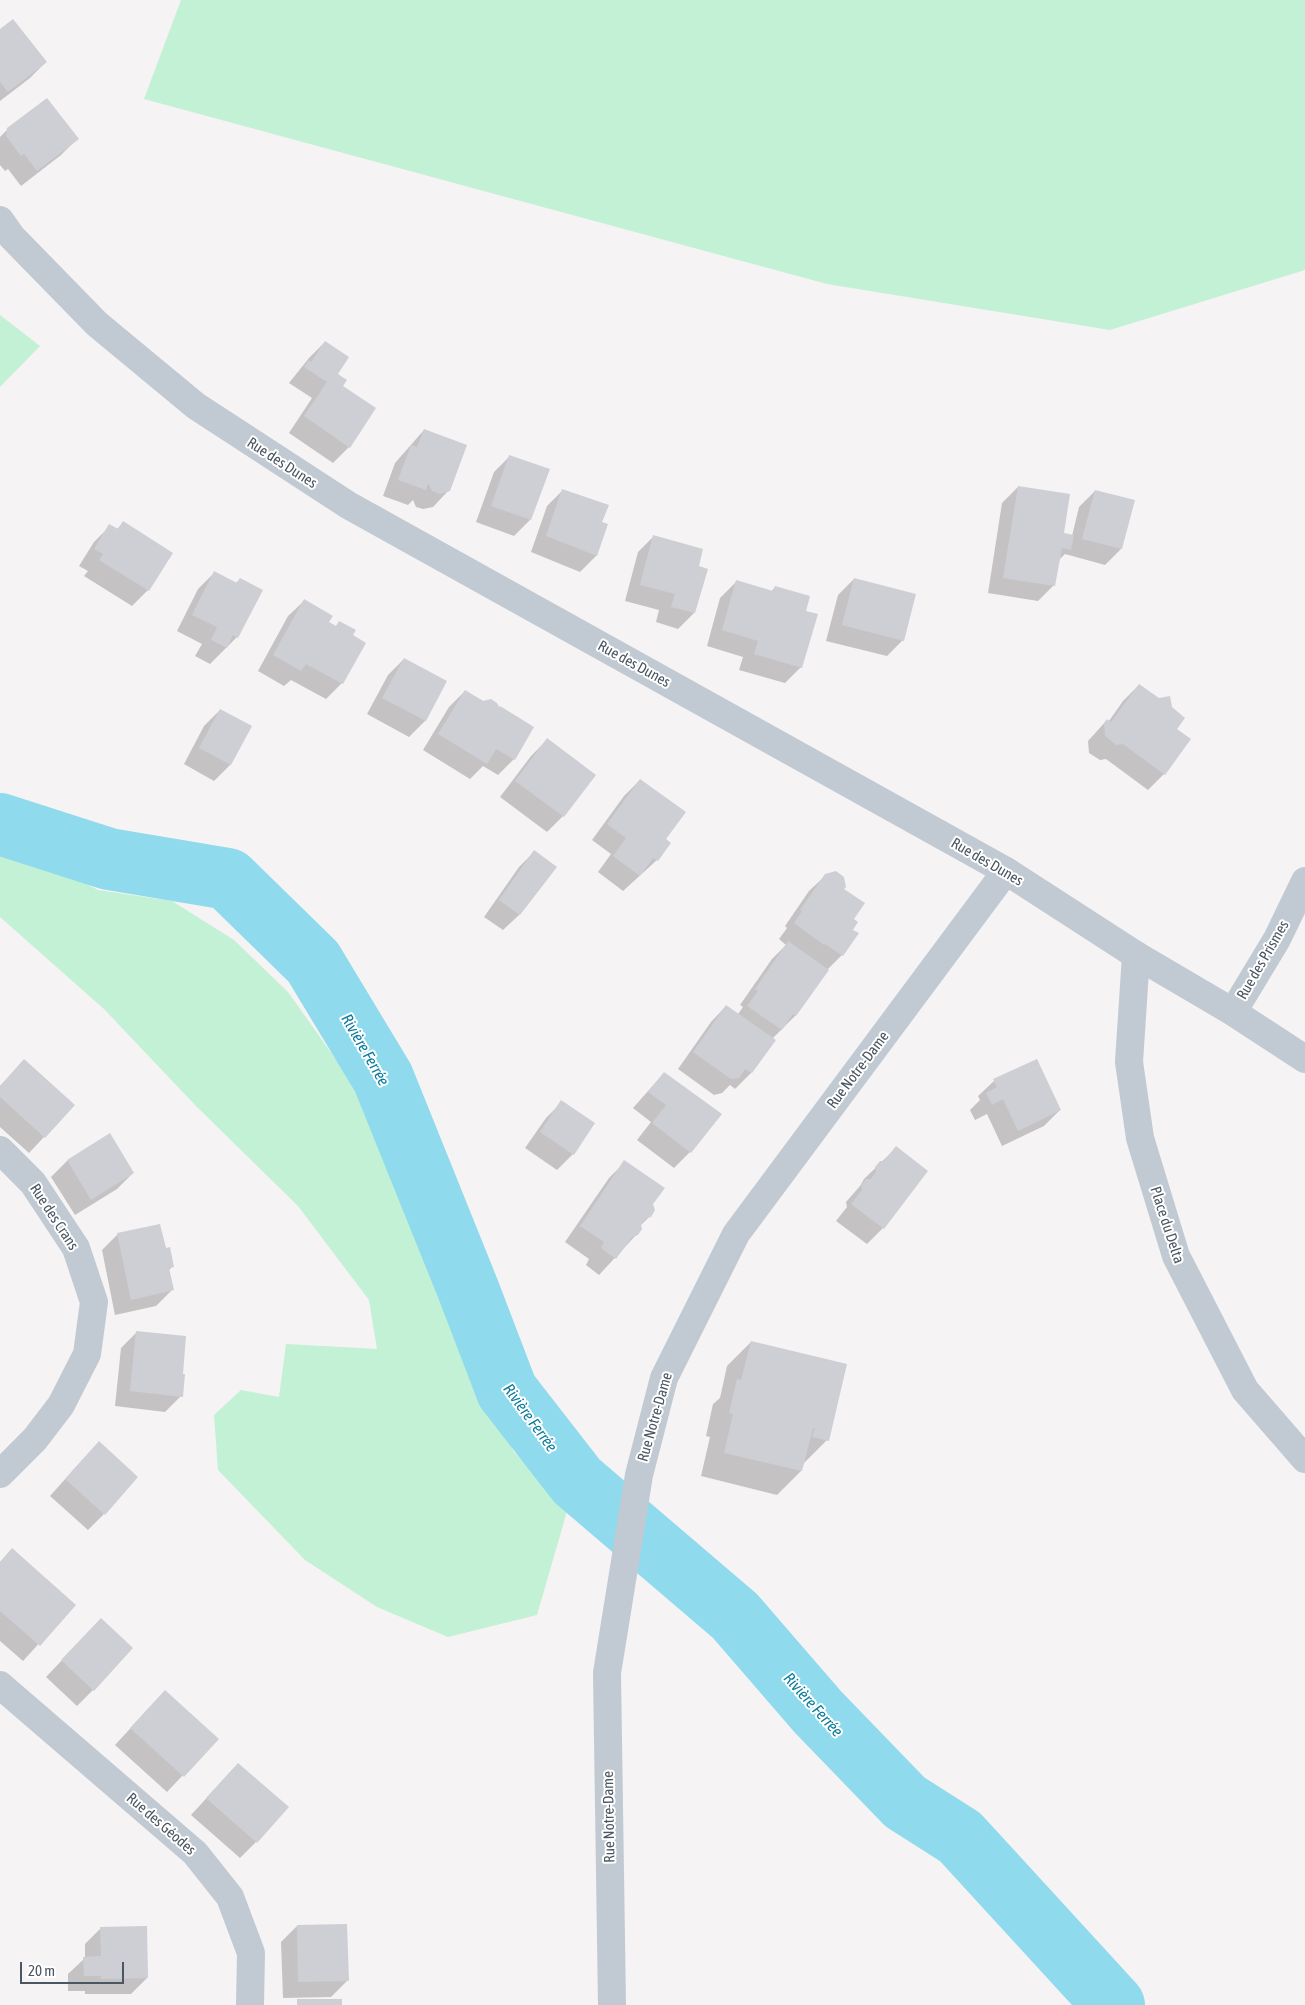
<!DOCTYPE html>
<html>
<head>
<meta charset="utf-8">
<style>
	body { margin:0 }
	#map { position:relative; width:1305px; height:2005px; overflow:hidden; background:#f5f3f3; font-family:"Asap Condensed",sans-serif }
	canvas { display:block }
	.scale { position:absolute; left:20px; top:1962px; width:104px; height:22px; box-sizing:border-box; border:2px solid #4a5661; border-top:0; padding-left:6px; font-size:15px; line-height:18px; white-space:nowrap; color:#4a5661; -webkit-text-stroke:4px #fff; paint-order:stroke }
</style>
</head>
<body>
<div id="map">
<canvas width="1305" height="2005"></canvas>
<div class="scale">20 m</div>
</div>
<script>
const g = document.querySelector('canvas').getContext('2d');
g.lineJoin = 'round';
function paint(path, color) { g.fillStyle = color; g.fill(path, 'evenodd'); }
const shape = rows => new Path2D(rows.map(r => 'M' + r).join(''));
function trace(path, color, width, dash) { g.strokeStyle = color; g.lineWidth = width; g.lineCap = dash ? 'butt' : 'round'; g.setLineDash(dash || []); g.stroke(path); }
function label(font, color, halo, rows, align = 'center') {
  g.font = font + ' "Asap Condensed",sans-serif'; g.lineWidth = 4; g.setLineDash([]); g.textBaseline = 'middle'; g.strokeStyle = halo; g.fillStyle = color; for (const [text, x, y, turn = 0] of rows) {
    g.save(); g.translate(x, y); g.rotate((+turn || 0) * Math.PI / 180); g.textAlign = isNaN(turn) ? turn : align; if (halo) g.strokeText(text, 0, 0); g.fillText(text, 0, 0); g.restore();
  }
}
paint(shape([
	[181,0,1305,0,1305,270,1110,330,827,284,144,99],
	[0,315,40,346,0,387],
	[0,837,98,890,172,901,234,940,288,992,349,1078,428,1239,477,1378,514,1452,568,1508,537,1615,448,1637,377,1607,305,1560,218,1470,214,1415,241,1390,279,1397,286,1344,377,1349,369,1300,298,1206,196,1106,104,1009,0,917]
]), '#c3f1d5');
paint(shape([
	[0,30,46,62,30,78,0,101],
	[8,129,77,139,61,155,21,186,8,169,5,171,0,165,0,137],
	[325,342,342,387,349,447,333,463,289,433,312,398,289,383,309,358],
	[424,430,449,490,433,507,423,509,416,507,413,500,408,505,383,496,395,463],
	[510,456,548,470,530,520,514,536,476,522,494,472],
	[1018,487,1062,534,1072,536,1079,507,1095,491,1121,549,1105,565,1065,554,1058,561,1054,585,1038,601,988,593,1002,503],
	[563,490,601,523,607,525,596,556,580,572,531,552,547,506],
	[123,523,148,590,132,606,84,576,88,571,79,566,94,542,110,526,116,530],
	[654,536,697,567,694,613,678,629,656,622,659,610,625,601,638,552],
	[214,573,235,584,240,579,237,637,210,664,195,656,202,644,177,631,198,589],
	[854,579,903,640,887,656,826,641,838,595],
	[736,582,771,592,775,587,804,611,801,667,785,683,739,670,743,657,707,646,720,598],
	[304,601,328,622,335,627,339,623,352,636,364,643,342,683,326,699,291,680,284,686,258,671,288,616],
	[404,659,446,682,425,721,409,737,367,714,388,675],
	[1139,685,1175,729,1189,740,1164,774,1148,790,1106,759,1100,760,1089,753,1088,741,1107,720,1109,721,1123,701],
	[465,691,532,728,514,759,498,775,483,766,470,779,423,750,449,707],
	[220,710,251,727,230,765,214,781,184,764,204,726],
	[547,740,563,816,547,832,500,797,531,756],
	[640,780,664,840,657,860,623,891,598,872,611,854,592,840,624,796],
	[534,852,555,868,519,915,503,930,484,917,519,867],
	[826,875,842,889,852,919,852,930,842,955,826,971,795,1016,772,1039,775,1041,751,1073,735,1089,730,1085,722,1093,714,1095,678,1069,711,1022,726,1006,738,1014,743,1007,740,1005,772,959,786,945,779,939,787,928,785,926,809,891],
	[24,1061,44,1137,29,1153,0,1127,0,1086],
	[664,1073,720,1114,690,1152,674,1168,637,1140,651,1122,633,1108],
	[994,1081,1060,1110,1044,1126,1002,1146,987,1114,975,1120,970,1110,980,1100,978,1096],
	[562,1102,573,1154,557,1170,525,1148,546,1118],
	[110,1135,133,1173,117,1189,75,1215,51,1177,67,1161],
	[896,1148,927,1171,883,1228,867,1244,836,1221,847,1207,846,1202,860,1186,864,1179],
	[625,1162,652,1204,650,1216,640,1226,637,1234,599,1275,586,1265,589,1259,565,1242,609,1178],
	[118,1234,165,1250,173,1266,168,1271,172,1290,156,1306,115,1315,102,1250],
	[137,1332,181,1396,165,1412,115,1406,121,1348],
	[751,1342,827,1440,803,1464,801,1471,777,1495,701,1476,710,1437,706,1436,713,1404,720,1398,727,1366],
	[83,1459,104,1514,88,1530,50,1496],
	[12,1550,74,1605,23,1661,0,1641,0,1562],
	[85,1636,93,1690,77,1706,46,1677],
	[165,1691,217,1739,167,1792,115,1745],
	[238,1764,256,1842,240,1858,191,1815],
	[297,1926,347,1981,331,1997,283,1998,281,1942],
	[101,1928,147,1978,131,1994,85,1994,85,1991,68,1991,68,1974,85,1958,85,1944]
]), '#0003');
trace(shape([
	[0,824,109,859,228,879,313,962,383,1078,468,1289,507,1391,577,1481,735,1616,818,1712,905,1802,960,1837,1114,2005]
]), '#90daee', 62);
paint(shape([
	[13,19,47,62,8,92,0,82,0,29],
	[47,98,79,139,37,171,24,154,21,156,6,136,7,128],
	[325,341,349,357,338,374,347,380,343,386,376,408,350,448,304,416,327,382,304,367,309,360,311,362],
	[424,429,467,445,450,491,440,494,432,491,428,483,426,490,398,480,411,445,417,447],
	[509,455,550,469,531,520,491,506],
	[1018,486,1070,494,1064,533,1074,535,1071,550,1062,548,1055,586,1003,578],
	[562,489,609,505,602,522,608,524,597,556,546,536],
	[1095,490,1135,500,1122,549,1082,539],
	[123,521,173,553,149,591,99,560,103,554,94,549,109,524,118,529],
	[653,535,703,549,699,566,708,569,695,613,671,607,675,594,640,585],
	[214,571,237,583,240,578,263,590,238,638,233,635,227,648,211,640,217,627,192,615],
	[854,578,916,594,904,641,842,625],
	[736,580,773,591,775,586,810,596,806,611,818,614,802,668,754,654,758,641,722,630],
	[304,599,333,616,329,622,336,626,339,621,356,630,353,635,366,643,343,684,306,664,301,671,273,655],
	[404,658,447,681,426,721,382,698],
	[1139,684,1159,698,1170,696,1172,707,1185,718,1177,729,1191,739,1165,775,1123,744,1116,745,1105,736,1104,723,1107,719,1111,722],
	[465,690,483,701,491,699,497,703,499,707,500,706,534,727,515,760,496,749,487,764,438,734],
	[220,709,252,726,231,765,199,748],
	[547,738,596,775,564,817,515,781],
	[640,779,686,812,666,839,671,843,658,861,653,858,640,876,613,856,626,838,607,824],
	[534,850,557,867,520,915,499,900],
	[836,871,844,877,846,887,844,889,865,903,854,919,858,922,853,930,859,933,843,956,825,944,824,945,794,923,802,911,800,910,825,874],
	[788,941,829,970,796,1016,793,1014,782,1030,747,1006,758,991,755,989],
	[726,1005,776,1040,752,1073,745,1069,739,1078,731,1079,693,1052],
	[24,1059,75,1105,45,1138,0,1097,0,1086],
	[1037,1059,1061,1110,1018,1131,1003,1099,992,1105,986,1093,997,1087,993,1079],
	[664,1072,722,1114,691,1153,652,1123,666,1105,648,1092],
	[561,1100,595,1123,574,1155,540,1132],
	[110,1133,134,1173,91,1200,67,1160],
	[896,1146,928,1171,884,1229,851,1204,862,1190,861,1185,866,1179,871,1179,876,1172,875,1167,880,1161,884,1161],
	[624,1160,665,1188,653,1204,655,1210,651,1217,646,1218,641,1224,642,1229,638,1235,632,1237,616,1259,601,1248,604,1242,580,1226],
	[160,1224,166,1248,170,1247,174,1267,169,1268,174,1290,131,1300,117,1233],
	[136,1331,186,1336,183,1374,185,1374,183,1397,130,1391],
	[751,1341,847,1364,829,1441,812,1437,815,1429,813,1428,802,1471,724,1453,733,1414,729,1413,737,1379,741,1380],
	[99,1441,138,1477,105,1515,65,1479],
	[12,1548,76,1605,40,1646,0,1611,0,1562],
	[101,1618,133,1648,94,1691,61,1660],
	[165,1690,219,1739,184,1777,130,1728],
	[238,1763,289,1807,257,1843,206,1798],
	[347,1924,349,1981,298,1982,297,1925],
	[147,1926,148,1978,101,1979,101,1976,84,1976,83,1957,101,1956,100,1927],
	[297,1999,342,1999,342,2005,297,2005]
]), '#cdcfd5');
trace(shape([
	[0,220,12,237,97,324,196,406,348,505,1006,871],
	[1136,955,1129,1062,1140,1138,1176,1256,1245,1390,1305,1459],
	[1233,1012,1277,939,1305,881],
	[0,1150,33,1183,76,1248,94,1302,87,1354,61,1405,35,1439,0,1474],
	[0,1685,195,1853,230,1897,251,1953,250,2005]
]), '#c1cad2', 28);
trace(shape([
	[612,2005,607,1673,639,1475,664,1378,736,1234,1006,871,1136,955,1233,1012,1305,1059]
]), '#c1cad2', 28);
label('15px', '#4a5661', '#fff', [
	["Rue des Dunes",282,463,33],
	["Rue des Dunes",634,664,29],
	["Rue des Dunes",987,862,30],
	["Rue des Prismes",1263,960,-60],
	["Rue Notre-Dame",858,1070,-53],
	["Rue des Crans",54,1217,57],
	["Place du Delta",1167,1225,72],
	["Rue Notre-Dame",655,1417,-74],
	["Rue Notre-Dame",609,1817,-91],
	["Rue des Géodes",161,1824,41]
]);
label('italic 16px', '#0c7c9b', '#fff', [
	["Rivière Ferrée",365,1050,60],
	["Rivière Ferrée",530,1418,54],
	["Rivière Ferrée",813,1705,48]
]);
</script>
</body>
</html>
